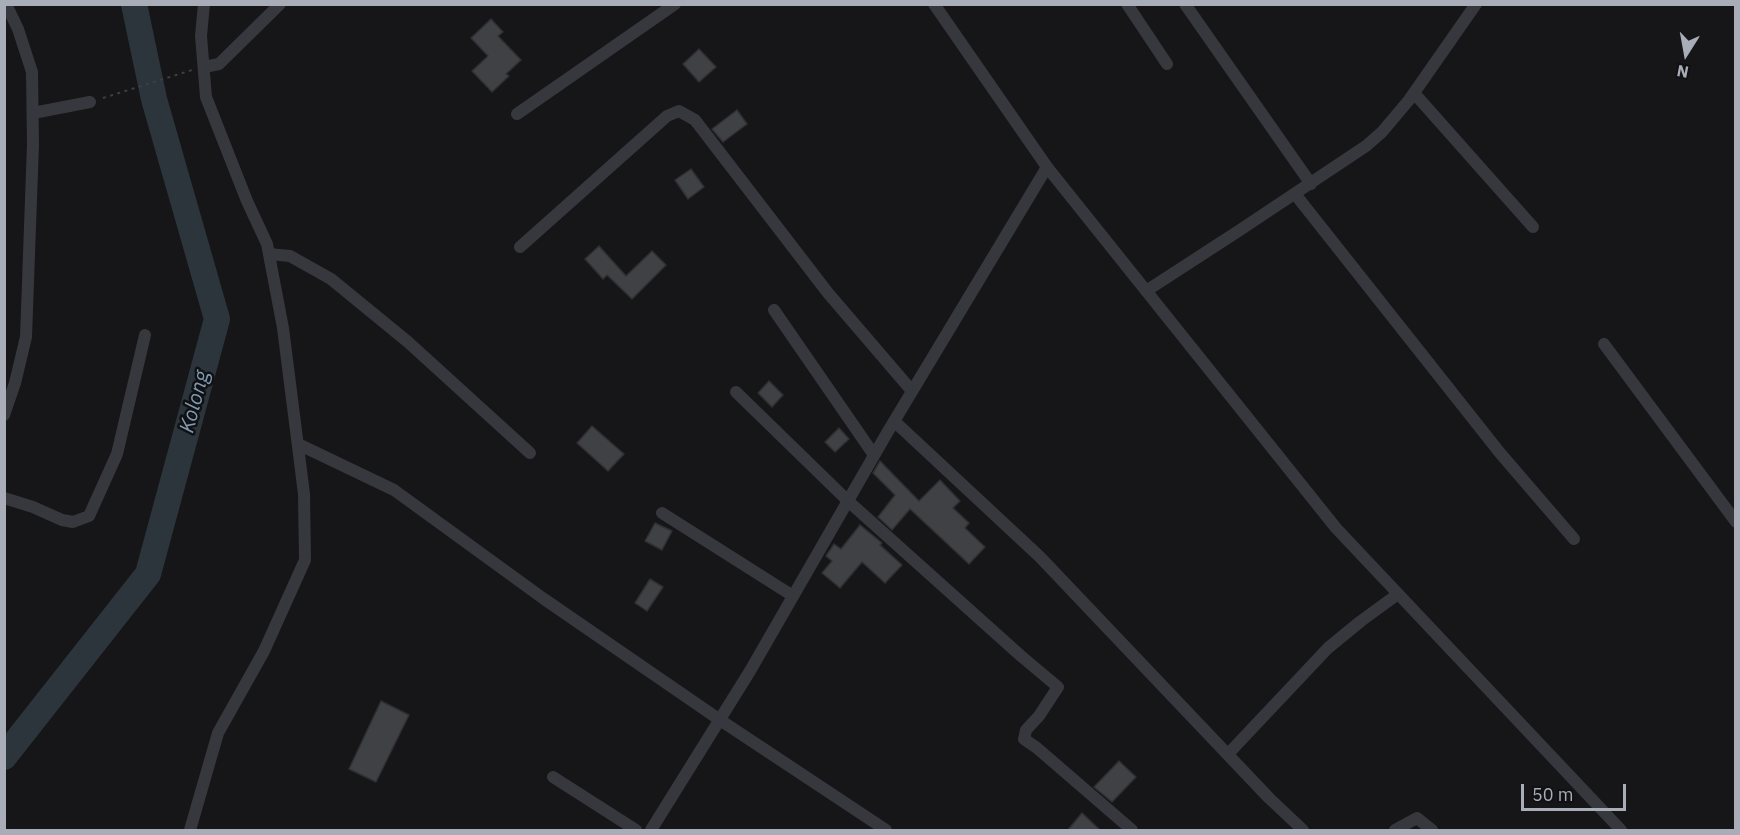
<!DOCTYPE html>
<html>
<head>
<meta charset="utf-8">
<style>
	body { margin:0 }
	#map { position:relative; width:1740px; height:835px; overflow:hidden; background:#161618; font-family:"IBM Plex Sans",sans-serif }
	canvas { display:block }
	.frame { position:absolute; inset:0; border:6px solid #a8adb8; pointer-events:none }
	.north { position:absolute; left:1656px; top:24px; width:60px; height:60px; -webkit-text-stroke:4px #111113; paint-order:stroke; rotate:191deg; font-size:16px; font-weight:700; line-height:24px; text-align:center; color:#a8adb8 }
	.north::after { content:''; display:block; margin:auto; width:21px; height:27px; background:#a8adb8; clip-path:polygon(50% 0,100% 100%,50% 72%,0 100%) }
	.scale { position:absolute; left:1521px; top:784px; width:105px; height:27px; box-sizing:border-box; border:3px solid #a8adb8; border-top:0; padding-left:8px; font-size:18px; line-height:21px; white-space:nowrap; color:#a8adb8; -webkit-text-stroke:4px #111113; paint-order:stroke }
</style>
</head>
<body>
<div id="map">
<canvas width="1740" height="835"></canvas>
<div class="frame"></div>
<div class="north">N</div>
<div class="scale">50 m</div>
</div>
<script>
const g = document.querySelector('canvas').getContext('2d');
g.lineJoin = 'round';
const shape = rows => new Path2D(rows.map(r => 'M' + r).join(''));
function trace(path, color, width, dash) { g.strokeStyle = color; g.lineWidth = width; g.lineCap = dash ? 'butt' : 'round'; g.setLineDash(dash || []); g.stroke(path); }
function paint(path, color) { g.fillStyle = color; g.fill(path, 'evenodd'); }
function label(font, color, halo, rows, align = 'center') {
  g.font = font + ' "IBM Plex Sans",sans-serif'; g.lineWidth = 5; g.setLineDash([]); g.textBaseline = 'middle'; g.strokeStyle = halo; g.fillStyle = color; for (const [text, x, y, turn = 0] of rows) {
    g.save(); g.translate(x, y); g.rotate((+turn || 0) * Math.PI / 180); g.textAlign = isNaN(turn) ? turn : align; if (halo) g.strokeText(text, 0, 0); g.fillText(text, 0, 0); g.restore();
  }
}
trace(shape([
	[4,757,148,574,217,319,154,99,134,4]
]), '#2c353c', 26);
const building = shape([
	[491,19,503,32,498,36,521,60,506,74,509,76,492,92,472,71,488,56,471,38,491,19],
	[699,49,716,67,699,82,683,64,699,49],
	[737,110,747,124,723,142,712,129,737,110],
	[691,169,704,187,688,199,675,180,691,169],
	[599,246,626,276,652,251,666,265,632,299,607,275,603,279,585,259,599,246],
	[769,381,783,395,772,407,758,393,769,381],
	[592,426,624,454,608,471,577,443,592,426],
	[839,428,849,439,835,452,825,442,839,428],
	[880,461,919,501,940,480,960,501,953,508,969,523,965,528,985,547,969,564,910,509,892,530,878,517,895,495,873,473,880,461],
	[655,523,672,531,662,550,645,541,655,523],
	[860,525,882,543,880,545,902,565,885,583,862,562,840,588,822,573,832,561,826,556,834,544,841,549,860,525],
	[650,579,663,587,647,611,635,603,650,579],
	[381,701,409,715,376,782,349,769,381,701],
	[1119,761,1136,777,1112,802,1094,787,1119,761],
	[1082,813,1101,831,1067,831,1082,813]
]);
paint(building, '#404145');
trace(building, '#303034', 1.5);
trace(shape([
	[103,98,192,70]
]), '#3d3f44', 2, [3, 4.5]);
trace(shape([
	[934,4,1047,167,1336,528,1621,830],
	[1127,4,1167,64],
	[1185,4,1311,184],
	[204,67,219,64,280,4],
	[1414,93,1533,227],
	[33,113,90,102],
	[517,114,675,4],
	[1295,194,1500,453,1574,539],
	[520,247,667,116,679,111,695,120,828,293,912,391],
	[269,254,290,256,331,279,408,342,530,453],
	[1146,291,1240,230,1366,146,1382,132,1409,100,1476,4],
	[774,310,874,455],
	[1604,344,1736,522],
	[736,392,848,501,1021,656,1058,687,1039,716,1026,730,1024,739,1037,748,1132,830],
	[4,415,15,383,26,337,33,144,32,72,18,29,6,4],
	[894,421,1040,557,1269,798,1303,830],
	[298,444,394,490,544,599,720,720,886,830],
	[4,498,33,507,62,520,73,522,89,516,117,454,145,335],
	[662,513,793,596],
	[1228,754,1328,648,1361,621,1398,594],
	[553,777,636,830],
	[190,830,218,733,264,651,305,560,304,494,283,328,267,244,247,201,206,97,201,36,204,4],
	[651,830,750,671,887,433,1047,167],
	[1395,830,1417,818,1432,830]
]), '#37383d', 12);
label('italic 21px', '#7f9bb3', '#111113', [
	["Kolong",195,402,-75]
]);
</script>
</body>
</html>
